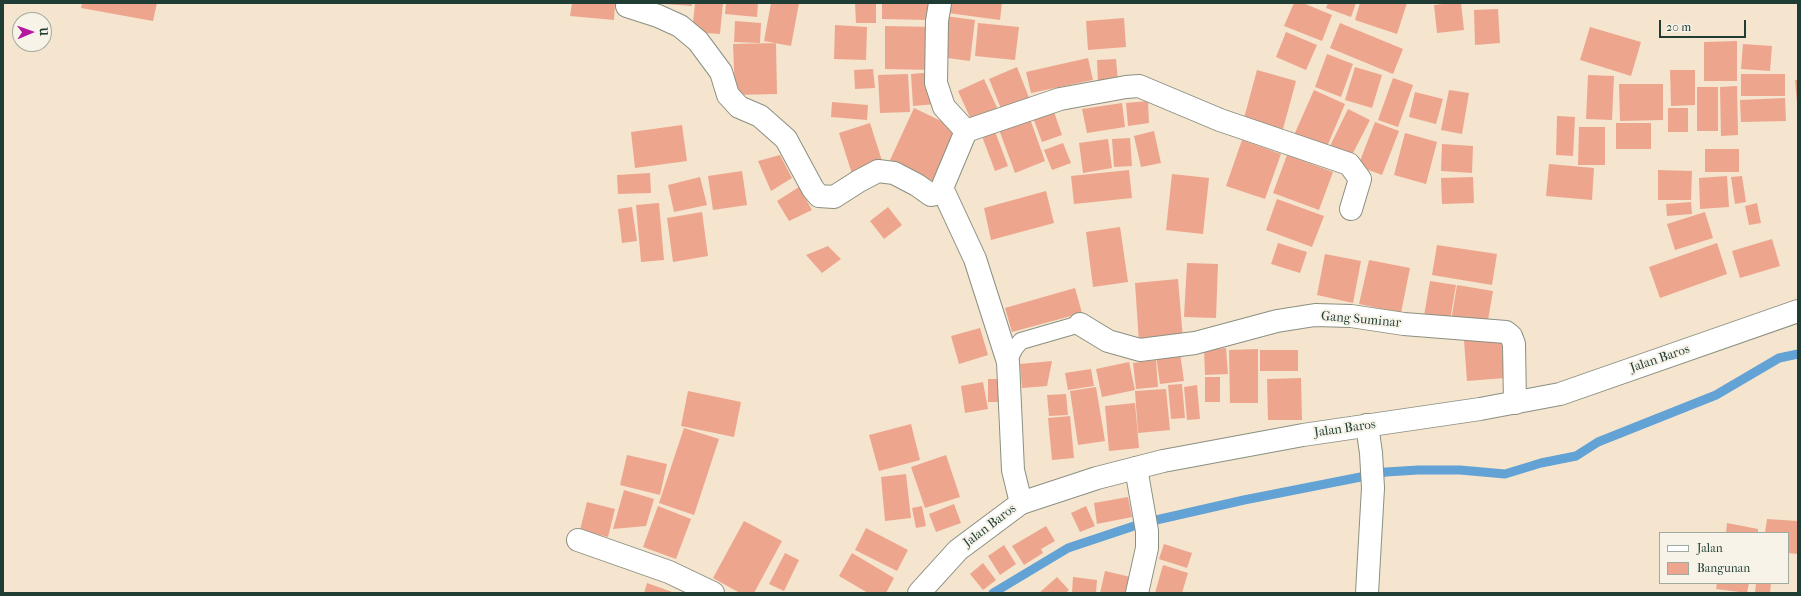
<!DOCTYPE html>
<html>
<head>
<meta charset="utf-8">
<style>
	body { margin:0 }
	#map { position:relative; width:1801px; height:596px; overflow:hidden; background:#f5e4ce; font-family:"IM FELL French Canon",serif }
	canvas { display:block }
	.frame { position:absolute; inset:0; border:4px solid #1f3d34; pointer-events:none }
	.legend { position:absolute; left:1659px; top:532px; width:130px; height:52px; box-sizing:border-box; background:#f7f3e8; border:1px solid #a1aaa0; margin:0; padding:5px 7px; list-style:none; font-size:12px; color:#1f3d34 }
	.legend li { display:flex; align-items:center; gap:8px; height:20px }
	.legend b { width:20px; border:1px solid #a1aaa0 }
	.north { position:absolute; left:12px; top:12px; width:40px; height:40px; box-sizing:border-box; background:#f7f3e8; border:1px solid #a1aaa0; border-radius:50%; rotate:88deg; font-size:11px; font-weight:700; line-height:16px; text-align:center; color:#1f3d34 }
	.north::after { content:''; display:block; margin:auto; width:14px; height:18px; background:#b5179e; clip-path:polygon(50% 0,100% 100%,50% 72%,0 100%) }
	.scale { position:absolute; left:1659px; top:20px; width:87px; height:18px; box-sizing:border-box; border:2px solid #1f3d34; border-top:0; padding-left:5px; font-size:12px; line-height:14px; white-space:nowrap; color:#1f3d34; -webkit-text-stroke:3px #f7f3e8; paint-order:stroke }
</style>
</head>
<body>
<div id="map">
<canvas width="1801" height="596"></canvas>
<div class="frame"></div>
<ul class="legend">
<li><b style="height:5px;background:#fff"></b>Jalan</li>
<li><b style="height:11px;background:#eda68d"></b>Bangunan</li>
</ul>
<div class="north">U</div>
<div class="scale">20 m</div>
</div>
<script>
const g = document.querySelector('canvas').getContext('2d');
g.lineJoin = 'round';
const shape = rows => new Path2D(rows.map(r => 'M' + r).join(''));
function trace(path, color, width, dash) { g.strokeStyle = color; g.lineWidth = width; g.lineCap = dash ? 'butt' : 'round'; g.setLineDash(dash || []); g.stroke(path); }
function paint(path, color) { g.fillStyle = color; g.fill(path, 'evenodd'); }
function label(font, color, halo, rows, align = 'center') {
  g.font = font + ' "IM FELL French Canon",serif'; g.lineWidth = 4; g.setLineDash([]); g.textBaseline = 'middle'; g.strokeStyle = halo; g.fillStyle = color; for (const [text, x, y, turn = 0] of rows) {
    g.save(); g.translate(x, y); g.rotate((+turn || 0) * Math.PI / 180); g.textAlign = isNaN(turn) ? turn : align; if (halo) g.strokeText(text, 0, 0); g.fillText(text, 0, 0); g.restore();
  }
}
trace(shape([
	[993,593,1068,548,1143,523,1244,500,1386,472,1418,470,1460,470,1505,474,1541,463,1576,456,1598,442,1716,395,1779,358,1798,354]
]), '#62a2d5', 9);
paint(shape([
	[82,3,157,3,153,21,81,8],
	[572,3,615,3,614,20,570,16],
	[665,3,692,3,692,6,665,4],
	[695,3,723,3,720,34,692,32],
	[726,3,758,3,757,17,725,14],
	[771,3,799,3,791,46,764,41],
	[855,3,876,3,876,23,856,23],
	[882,3,929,3,928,20,882,19],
	[950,3,1002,3,1000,20,948,13],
	[1294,3,1303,3,1332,15,1322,41,1284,26],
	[1328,3,1356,3,1351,17,1326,8],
	[1360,3,1407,3,1397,34,1355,20],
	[1452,3,1461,3,1464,30,1437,33,1434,5],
	[1498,9,1500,43,1475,45,1474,10],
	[945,16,975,20,970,61,940,57],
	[1124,18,1126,47,1088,50,1086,21],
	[735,21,761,23,760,43,734,42],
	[978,23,1019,27,1015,60,975,56],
	[1340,23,1403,49,1393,74,1330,48],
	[835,25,867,27,866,60,834,59],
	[885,26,933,27,932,70,885,69],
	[1590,27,1641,42,1631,76,1580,60],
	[1286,32,1317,45,1306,70,1276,57],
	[1737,41,1737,81,1704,81,1704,42],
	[776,43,777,94,735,95,733,44],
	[1743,44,1772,46,1770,71,1741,69],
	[1327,54,1353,64,1341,97,1315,87],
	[1088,58,1093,80,1031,93,1026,72],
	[1116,59,1118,81,1098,83,1097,60],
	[1017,67,1030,100,1002,111,989,79],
	[1355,67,1382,75,1372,108,1345,100],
	[873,69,875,88,855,89,854,70],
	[1257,70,1296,81,1283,129,1244,118],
	[1670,70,1695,70,1695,105,1671,106],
	[934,72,936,104,913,106,911,74],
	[908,74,910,112,880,113,878,75],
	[1741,74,1785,74,1785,96,1741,96],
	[1588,75,1614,76,1612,120,1586,119],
	[1393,78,1413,85,1398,127,1378,120],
	[984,79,999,112,973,124,958,91],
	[1795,80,1798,80,1798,102,1797,102],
	[1619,84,1663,84,1663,120,1620,121],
	[1737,86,1738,135,1721,136,1720,87],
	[1697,87,1718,87,1718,131,1697,131],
	[1314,90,1345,104,1326,149,1294,135],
	[1449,90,1469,93,1462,134,1441,130],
	[1415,92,1443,99,1436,124,1409,117],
	[1785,98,1786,121,1741,122,1740,100],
	[1148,101,1149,123,1128,126,1126,103],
	[832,102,868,105,867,120,831,117],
	[1122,103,1125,127,1087,133,1082,109],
	[914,108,960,130,935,182,890,160],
	[1668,108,1688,108,1688,132,1668,132],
	[1053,109,1062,135,1042,142,1032,115],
	[1348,109,1370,120,1351,157,1330,146],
	[1029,116,1045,161,1015,173,998,127],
	[1557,116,1575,117,1573,156,1556,155],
	[1375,122,1399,131,1382,175,1358,166],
	[870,123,884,167,853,177,839,133],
	[1616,123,1651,123,1651,149,1616,149],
	[682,125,687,161,635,168,631,132],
	[993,126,1008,166,995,171,980,131],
	[1579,127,1605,127,1605,165,1578,165],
	[1154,131,1161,163,1141,167,1134,136],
	[1405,133,1437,142,1426,184,1394,175],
	[1130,138,1132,166,1114,167,1112,139],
	[1108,139,1112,168,1083,173,1079,143],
	[1242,140,1281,154,1265,199,1226,186],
	[1063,143,1071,163,1052,170,1044,150],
	[1442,144,1473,146,1472,173,1441,171],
	[1705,149,1739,149,1739,172,1705,172],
	[780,155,792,178,771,191,758,161],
	[1287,155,1333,172,1319,210,1273,193],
	[1549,164,1594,168,1592,200,1546,196],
	[1129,170,1132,198,1074,204,1071,176],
	[1658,170,1692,171,1691,200,1658,200],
	[742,171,747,205,713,210,708,176],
	[650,173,651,193,618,194,617,175],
	[1172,174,1209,178,1203,234,1166,230],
	[1727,176,1729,207,1700,209,1699,178],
	[1742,176,1746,202,1735,204,1731,177],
	[700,177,707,205,674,212,668,185],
	[1473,177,1474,203,1442,204,1441,178],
	[799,187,812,210,789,221,777,201],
	[1046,191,1054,223,991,240,984,208],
	[1277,199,1324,216,1312,247,1266,230],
	[1691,202,1692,214,1667,216,1666,204],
	[659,203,664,260,641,262,636,205],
	[1757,203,1761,223,1749,225,1745,206],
	[632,207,637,241,622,243,618,209],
	[888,207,902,225,884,239,870,221],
	[702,212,708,256,673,262,667,218],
	[1705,212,1713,238,1675,250,1667,224],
	[1120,227,1128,282,1093,287,1086,232],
	[1772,239,1780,266,1740,278,1732,251],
	[1278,243,1307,252,1300,273,1271,264],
	[1717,243,1727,274,1660,298,1649,267],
	[1437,245,1497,254,1492,285,1432,275],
	[828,246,841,259,822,273,806,255],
	[1325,254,1361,261,1353,303,1317,295],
	[1369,260,1410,268,1401,313,1359,304],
	[1187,263,1218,264,1216,318,1184,317],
	[1178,279,1183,340,1139,343,1135,283],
	[1430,281,1456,285,1450,320,1424,316],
	[1457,285,1493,291,1487,326,1451,321],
	[1075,288,1082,313,1012,332,1005,308],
	[980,328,988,355,959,364,951,336],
	[1501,337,1505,378,1467,381,1464,340],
	[1226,348,1228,374,1205,375,1204,350],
	[1258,349,1258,403,1230,403,1229,350],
	[1260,350,1298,350,1298,371,1260,371],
	[1180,353,1184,381,1160,384,1156,356],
	[1156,360,1158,387,1136,389,1133,363],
	[1052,361,1047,386,1022,388,1020,364],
	[1129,362,1135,390,1102,397,1096,369],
	[1091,369,1094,386,1068,390,1065,373],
	[1205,377,1220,377,1220,402,1205,402],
	[1301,378,1302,420,1268,420,1267,379],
	[988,379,1000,379,1001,402,988,402],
	[983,382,988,409,965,413,961,386],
	[1182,384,1185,418,1171,419,1168,385],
	[1197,385,1200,419,1187,420,1184,387],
	[1096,387,1105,441,1078,445,1070,391],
	[1166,389,1170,430,1138,433,1135,391],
	[688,391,741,402,734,437,681,426],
	[1066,394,1068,415,1049,416,1047,395],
	[1135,403,1139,448,1109,451,1105,406],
	[1070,416,1074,458,1052,460,1048,418],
	[911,424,920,460,879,471,869,435],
	[684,428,719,439,694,515,659,503],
	[627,455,667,464,660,495,620,485],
	[946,455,960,497,925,508,911,467],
	[906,474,911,518,885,521,881,477],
	[624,490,654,499,646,526,613,529],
	[1128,497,1132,517,1097,524,1094,503],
	[587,502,615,509,608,537,580,530],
	[954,504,961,523,936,532,929,514],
	[658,506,691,519,676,559,643,547],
	[922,506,926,526,916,528,912,508],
	[1086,506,1095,526,1080,532,1071,513],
	[1767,519,1798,521,1798,554,1788,553,1788,533,1765,533],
	[744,521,782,541,754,593,740,593,713,578],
	[1727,523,1758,529,1758,533,1726,533],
	[1046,526,1055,541,1041,549,1043,553,1024,565,1012,546],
	[866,528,908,550,897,571,855,550],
	[1164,544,1192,553,1187,568,1159,559],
	[1004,545,1016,564,1000,575,988,556],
	[785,553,799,560,784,591,769,584],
	[852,553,894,578,886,593,868,593,839,576],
	[983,563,996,580,983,590,970,574],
	[1163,565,1188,573,1182,593,1155,593],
	[1105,571,1135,578,1132,593,1100,593],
	[1057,577,1069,590,1066,593,1039,593],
	[1073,577,1097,580,1096,593,1072,593],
	[647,583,675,593,644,593],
	[1717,583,1749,583,1747,593,1716,589],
	[1756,583,1771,583,1770,593,1755,593]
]), '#eda68d');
const lane = shape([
	[1008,362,1015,348,1021,341,1080,324]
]);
const street = shape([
	[627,6,658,16,680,26,698,41,721,72,728,95,739,107,760,116,786,139,813,189,819,196,834,197,859,181,878,171,894,173,917,185,931,195,937,194,942,188,966,131,944,107,936,83,937,21,940,3],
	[966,131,1060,99,1126,87,1139,86,1220,120,1349,164,1360,179,1351,209],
	[942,188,975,259,1008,362,1013,470,1021,503],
	[1080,324,1108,341,1140,350,1195,343,1277,321,1315,315,1351,316,1404,324,1506,332,1511,336,1514,344,1515,403],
	[1136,468,1147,531,1147,548,1137,593],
	[578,540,669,572,713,593],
	[1367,593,1373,488,1371,453,1367,425]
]);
const primary = shape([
	[919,593,958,550,1021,503,1097,478,1163,461,1303,435,1480,409,1560,394,1798,311]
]);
trace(lane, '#8a9081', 18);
trace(street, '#8a9081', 24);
trace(primary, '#8a9081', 24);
trace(lane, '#fff', 16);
trace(street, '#fff', 22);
trace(primary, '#fff', 22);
label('13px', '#1f3d34', '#f7f3e8', [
	["Gang Suminar",1361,320,5],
	["Jalan Baros",1660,359,-19],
	["Jalan Baros",1345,429,-8],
	["Jalan Baros",990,526,-37]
]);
</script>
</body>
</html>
